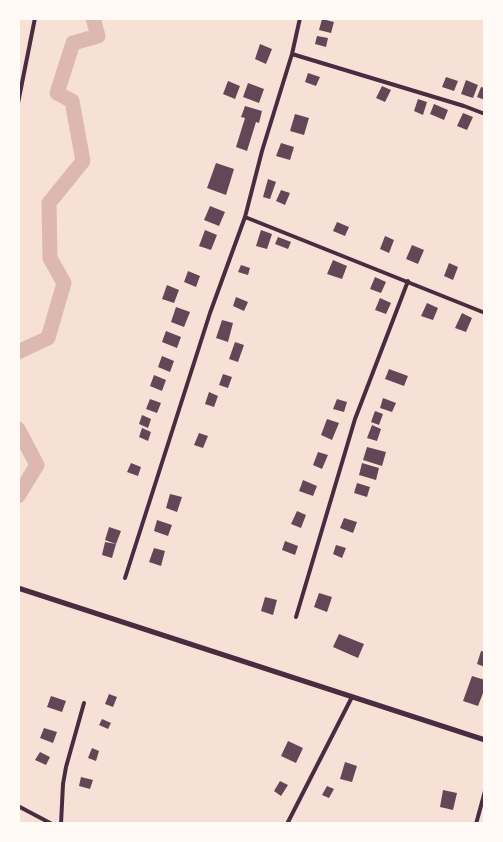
<!DOCTYPE html>
<html>
<head>
<meta charset="utf-8">
<style>
	body { margin:0 }
	#map { position:relative; width:503px; height:842px; overflow:hidden; background:#f7e1d7; font-family:Overpass,sans-serif }
	canvas { display:block }
	.frame { position:absolute; inset:0; border:20px solid #fffaf5; pointer-events:none }
</style>
</head>
<body>
<div id="map">
<canvas width="503" height="842"></canvas>
<div class="frame"></div>
</div>
<script>
const g = document.querySelector('canvas').getContext('2d');
g.lineJoin = 'round';
const shape = rows => new Path2D(rows.map(r => 'M' + r).join(''));
function trace(path, color, width, dash) { g.strokeStyle = color; g.lineWidth = width; g.lineCap = dash ? 'butt' : 'round'; g.setLineDash(dash || []); g.stroke(path); }
function paint(path, color) { g.fillStyle = color; g.fill(path, 'evenodd'); }
trace(shape([
	[18,352,48,338,64,283,50,258,49,203,83,161,72,101,57,93,73,43,98,36,93,18],
	[18,429,37,465,18,496]
]), '#dcb8b0', 15);
paint(shape([
	[322,19,334,22,331,33,319,30],
	[317,36,328,38,326,47,315,44],
	[260,44,272,49,266,64,255,59],
	[308,73,320,77,316,86,305,82],
	[446,77,458,81,454,91,442,87],
	[466,80,478,85,473,98,461,94],
	[228,81,240,86,235,99,223,94],
	[248,83,264,89,259,103,243,97],
	[382,86,391,90,385,102,376,98],
	[481,87,485,88,485,100,477,97],
	[418,99,427,102,423,115,414,111],
	[434,104,448,110,444,120,430,114],
	[245,106,262,111,259,123,256,122,247,151,236,147,245,118,241,117],
	[463,113,473,117,467,130,457,126],
	[295,114,309,118,304,135,290,131],
	[281,143,294,147,290,160,276,156],
	[216,163,234,169,226,195,207,188],
	[268,179,276,182,270,199,263,197],
	[281,190,290,193,285,205,276,201],
	[210,206,225,212,219,226,204,220],
	[337,222,349,227,345,236,333,231],
	[205,230,217,235,211,250,199,246],
	[261,230,272,234,267,249,256,246],
	[385,236,394,240,389,253,380,249],
	[278,237,291,242,288,249,275,244],
	[412,245,424,250,418,264,406,259],
	[333,260,347,266,342,279,327,274],
	[449,263,458,267,453,280,444,276],
	[241,265,250,268,248,275,238,272],
	[188,271,200,276,196,287,184,282],
	[375,277,386,282,381,293,370,289],
	[167,285,179,290,174,303,162,299],
	[236,297,248,302,244,311,233,306],
	[380,298,391,303,386,314,375,310],
	[427,303,438,308,433,320,421,316],
	[176,307,190,312,184,327,171,322],
	[462,313,472,318,466,332,455,328],
	[222,320,233,323,228,342,216,338],
	[166,331,181,337,177,348,162,342],
	[235,342,244,345,238,362,229,359],
	[162,356,174,361,170,372,158,367],
	[389,369,408,376,404,386,385,379],
	[223,374,232,377,228,388,219,385],
	[154,375,166,380,162,391,150,386],
	[209,392,218,396,214,407,205,404],
	[383,398,396,403,392,412,380,408],
	[150,399,161,403,157,413,146,409],
	[337,399,347,402,344,412,333,409],
	[375,411,383,414,379,425,371,422],
	[142,415,151,419,148,428,139,424],
	[327,419,339,423,332,440,321,435],
	[372,425,381,429,377,441,367,438],
	[142,428,151,432,148,441,139,437],
	[199,433,208,436,203,448,194,445],
	[367,447,386,452,382,466,363,460],
	[318,452,328,455,322,469,313,465],
	[131,463,141,467,138,476,127,472],
	[362,463,379,468,376,480,359,475],
	[303,480,317,486,313,496,299,491],
	[357,483,370,487,367,497,354,493],
	[170,494,182,497,177,512,166,508],
	[297,511,306,515,301,528,291,524],
	[344,518,357,522,353,533,340,528],
	[157,520,172,525,168,536,154,531],
	[109,527,121,531,116,544,105,540],
	[285,541,298,546,295,555,282,550],
	[105,542,116,544,112,558,102,555],
	[336,545,346,548,342,558,333,554],
	[154,548,165,551,161,566,149,562],
	[319,593,332,597,327,612,314,607],
	[265,597,277,600,273,615,261,611],
	[339,634,364,644,358,658,333,647],
	[481,651,485,652,485,667,477,664],
	[472,676,485,680,485,688,478,706,463,701],
	[109,694,117,697,113,707,105,704],
	[51,696,66,701,62,712,47,707],
	[102,719,111,723,108,729,99,725],
	[44,728,57,732,53,743,40,738],
	[288,741,303,748,296,763,281,756],
	[92,748,99,751,96,761,88,758],
	[40,752,50,757,46,765,35,760],
	[345,762,357,766,352,782,340,779],
	[81,777,93,780,90,789,79,786],
	[280,781,288,785,281,796,274,791],
	[327,786,334,789,329,798,322,795],
	[443,790,457,793,453,810,440,807]
]), '#644757');
trace(shape([
	[292,54,464,106,485,114],
	[18,103,35,18],
	[245,217,485,313],
	[125,578,210,313,245,217,262,151,292,54,300,18],
	[296,617,355,419,408,281],
	[18,806,52,824],
	[61,824,63,784,66,767,84,703],
	[287,824,352,697],
	[476,824,485,791]
]), '#4a2c40', 4);
trace(shape([
	[18,588,485,740]
]), '#4a2c40', 5);
</script>
</body>
</html>
